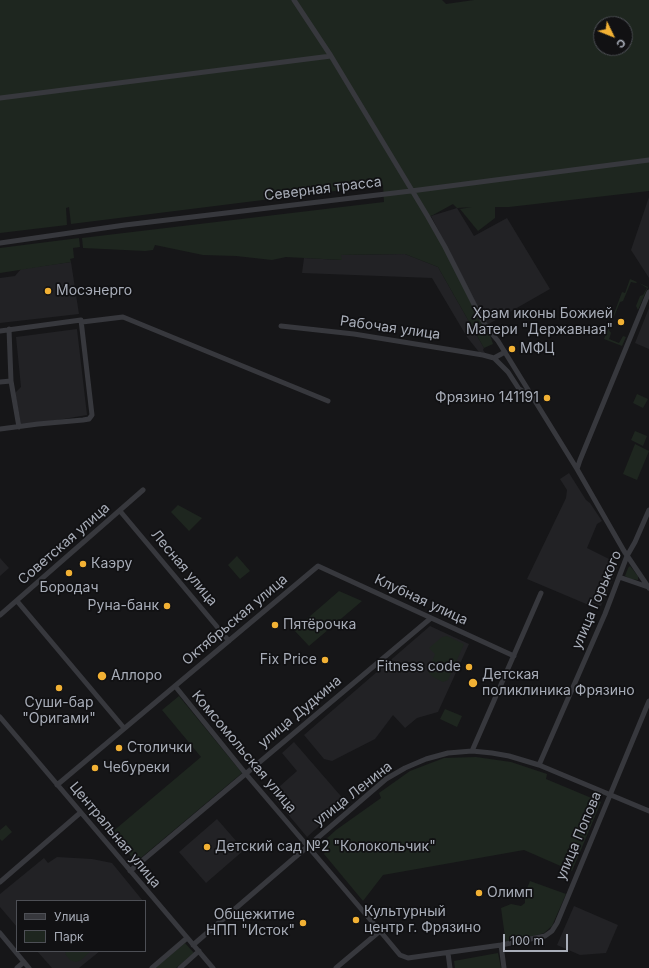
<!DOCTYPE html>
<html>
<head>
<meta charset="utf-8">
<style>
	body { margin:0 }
	#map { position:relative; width:649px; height:968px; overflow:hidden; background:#161618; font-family:Inter,sans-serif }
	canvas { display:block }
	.legend { position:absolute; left:16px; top:900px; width:130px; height:52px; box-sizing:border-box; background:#111113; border:1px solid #4d4f55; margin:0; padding:5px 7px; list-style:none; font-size:12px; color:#a8adb8 }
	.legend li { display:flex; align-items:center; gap:8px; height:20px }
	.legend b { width:20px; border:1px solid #4d4f55 }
	.north { position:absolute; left:593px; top:16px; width:40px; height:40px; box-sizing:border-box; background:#111113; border:1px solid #4d4f55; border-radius:50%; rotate:133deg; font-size:11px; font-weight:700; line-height:16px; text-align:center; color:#a8adb8 }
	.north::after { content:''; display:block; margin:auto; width:14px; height:18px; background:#f2b134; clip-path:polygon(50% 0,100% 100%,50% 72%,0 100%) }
	.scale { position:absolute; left:503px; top:934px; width:65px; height:18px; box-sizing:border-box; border:2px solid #a8adb8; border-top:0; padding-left:5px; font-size:12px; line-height:14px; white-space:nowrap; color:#a8adb8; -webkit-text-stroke:3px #111113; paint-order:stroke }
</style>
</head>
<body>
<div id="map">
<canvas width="649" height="968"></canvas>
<ul class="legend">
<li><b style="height:5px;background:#37383d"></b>Улица</li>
<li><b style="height:11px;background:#1e261f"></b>Парк</li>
</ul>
<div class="north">С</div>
<div class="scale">100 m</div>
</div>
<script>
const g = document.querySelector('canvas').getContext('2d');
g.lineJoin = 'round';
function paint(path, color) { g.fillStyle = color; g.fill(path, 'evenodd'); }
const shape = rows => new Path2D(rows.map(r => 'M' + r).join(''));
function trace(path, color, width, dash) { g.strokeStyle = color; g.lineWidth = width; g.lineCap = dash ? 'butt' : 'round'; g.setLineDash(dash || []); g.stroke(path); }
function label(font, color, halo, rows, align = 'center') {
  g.font = font + ' Inter,sans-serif'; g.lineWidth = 3.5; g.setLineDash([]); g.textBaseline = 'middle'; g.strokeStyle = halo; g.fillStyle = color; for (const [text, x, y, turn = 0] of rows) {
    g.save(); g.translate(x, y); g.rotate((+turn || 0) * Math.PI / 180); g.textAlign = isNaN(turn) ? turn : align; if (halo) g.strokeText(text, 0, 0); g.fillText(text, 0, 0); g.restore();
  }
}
paint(shape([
	[649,197,649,278,631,250],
	[457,208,474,236,507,218,550,289,487,325,431,216],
	[405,254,438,267,484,348,483,350,485,353,479,352,467,337,432,278,302,273,304,258,341,260,341,255],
	[71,262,79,314,0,323,0,278,15,276,21,269],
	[649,308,649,349,635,343],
	[77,329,87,415,52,421,21,424,15,393,21,387,16,337],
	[569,473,586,500,590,503,602,521,597,524,587,548,619,564,601,606,593,603,591,606,527,579,566,498,567,490,560,479],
	[0,558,9,568,0,576],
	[430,626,469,644,438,712,417,718,405,728,393,715,375,739,332,761,324,759,304,735],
	[294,742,346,802,307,837,271,794,297,771,282,753],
	[217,819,244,850,206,883,179,852],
	[57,857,92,859,112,863,143,901,17,901,17,927,0,907,0,894,44,858,48,863],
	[574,906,618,925,606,953,580,955,557,945],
	[37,951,100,951,79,968,52,968]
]), '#222225');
paint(shape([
	[0,0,442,0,446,4,474,0,649,0,649,191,509,207,495,207,495,218,478,231,460,209,472,207,457,208,453,204,433,215,428,217,488,329,493,344,484,348,438,267,405,254,341,255,342,260,286,257,272,260,236,256,203,255,155,245,153,250,145,251,83,248,82,238,384,202,383,185,71,224,69,207,66,208,67,225,0,233],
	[601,24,625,24,625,48,601,48],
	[79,238,80,247,73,248,74,258,70,259,71,262,0,273,0,248],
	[630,279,637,282,636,283,631,282,623,301,620,302,613,319,612,319,622,292,625,293],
	[639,283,648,287,638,310,636,306,640,296,643,295,647,288],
	[611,322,609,330,611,333,609,339,619,343,623,336,626,337,622,346,604,339],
	[637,394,648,399,643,408,633,403],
	[635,431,647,436,643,446,631,440],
	[635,444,649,451,637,480,623,474],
	[178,505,202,518,189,531,171,512],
	[237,556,250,571,240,579,228,565],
	[630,566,638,576,638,580,630,579,625,576,628,568],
	[339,591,362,601,309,646,294,630],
	[447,636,464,644,448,680,443,682,433,677,428,672,435,654,429,648,442,637],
	[179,696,242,773,136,862,111,833,201,757,162,710],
	[445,709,462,716,457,727,440,719],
	[476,757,511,762,547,774,546,779,601,802,572,871,524,850,383,875,363,901,324,854,325,852,325,840,336,830,381,798,379,793,410,771,444,758],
	[6,825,12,832,2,841,0,839,0,830],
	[530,881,566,894,552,926,544,933,506,944,501,908,511,904,521,906,525,903,525,893],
	[185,943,194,953,176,968,155,968],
	[65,951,91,951,81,960,76,962,70,960,66,955],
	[498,953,501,968,455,968,454,961]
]), '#1e261f');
trace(shape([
	[294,0,331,56,428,217,445,247,481,318,488,329,498,341,577,469,624,551,649,588],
	[0,98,331,56],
	[0,243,125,225,411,191,649,160],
	[82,322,123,317,328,401],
	[281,326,354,334,483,355,494,358,508,372,519,389,529,395],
	[9,329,11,381,19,427],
	[0,331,81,320,92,415,89,419,83,420,38,424,0,429],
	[494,358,505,352],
	[0,382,11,381],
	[577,469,580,460,649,292],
	[120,511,229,641],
	[619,577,648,587],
	[17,601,124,728],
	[0,615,143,490],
	[175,686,246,774,380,931,400,955,408,958,501,945,545,936,552,931,557,923,649,701],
	[0,717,213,968],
	[472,751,541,593],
	[539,765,605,614,627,556,635,542,649,510],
	[57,785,318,566,514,656],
	[130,871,431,618],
	[0,882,80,813],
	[0,933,29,968],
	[193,945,386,779,405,768,426,759,448,753,472,751,492,753,509,756,539,765,649,811],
	[501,945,504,968],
	[448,953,450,968],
	[17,968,24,962],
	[152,968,187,938],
	[180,968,199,951],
	[336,968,380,931]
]), '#37383d', 5);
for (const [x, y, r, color] of [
	[48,291,4,"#f2b134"],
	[621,322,4,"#f2b134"],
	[512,349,4,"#f2b134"],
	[547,398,4,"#f2b134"],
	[83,564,4,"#f2b134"],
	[69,573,4,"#f2b134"],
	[167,606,4,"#f2b134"],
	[275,625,4,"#f2b134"],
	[325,660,4,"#f2b134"],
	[469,667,4,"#f2b134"],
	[102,676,5,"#f2b134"],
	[473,683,5,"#f2b134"],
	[59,688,4,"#f2b134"],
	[119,748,4,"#f2b134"],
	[95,768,4,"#f2b134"],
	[207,847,4,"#f2b134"],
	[479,893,4,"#f2b134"],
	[356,920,4,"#f2b134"],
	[303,923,4,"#f2b134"]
]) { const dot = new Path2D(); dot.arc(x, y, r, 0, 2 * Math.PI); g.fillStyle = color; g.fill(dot); trace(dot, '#111113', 1.5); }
label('14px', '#a8adb8', '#111113', [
	["Северная трасса",323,189,-7],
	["Рабочая улица",390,328,8],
	["Советская улица",64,544,-41],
	["Лесная улица",184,568,50],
	["Клубная улица",421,600,25],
	["улица Горького",597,600,-67],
	["Октябрьская улица",235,620,-40],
	["улица Дудкина",300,712,-40],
	["Комсомольская улица",244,752,50],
	["улица Ленина",353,794,-38],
	["Центральная улица",115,835,50],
	["улица Попова",579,836,-67]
]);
label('14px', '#a8adb8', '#111113', [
	["Мосэнерго",56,291],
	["Храм иконы Божией",613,314,"right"],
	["Матери \"Державная\"",613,330,"right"],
	["МФЦ",520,349],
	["Фрязино 141191",539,398,"right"],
	["Каэру",91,564],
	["Бородач",69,588,"center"],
	["Руна-банк",159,606,"right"],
	["Пятёрочка",283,625],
	["Fix Price",317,660,"right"],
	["Fitness code",461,667,"right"],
	["Детская",482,675],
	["поликлиника Фрязино",482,691],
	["Аллоро",111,676],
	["Суши-бар",59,703,"center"],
	["\"Оригами\"",59,719,"center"],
	["Столички",127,748],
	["Чебуреки",103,768],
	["Детский сад №2 \"Колокольчик\"",215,847],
	["Олимп",487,893],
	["Культурный",364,912],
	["центр г. Фрязино",364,928],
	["Общежитие",295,915,"right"],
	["НПП \"Исток\"",295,931,"right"]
], 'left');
</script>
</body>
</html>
